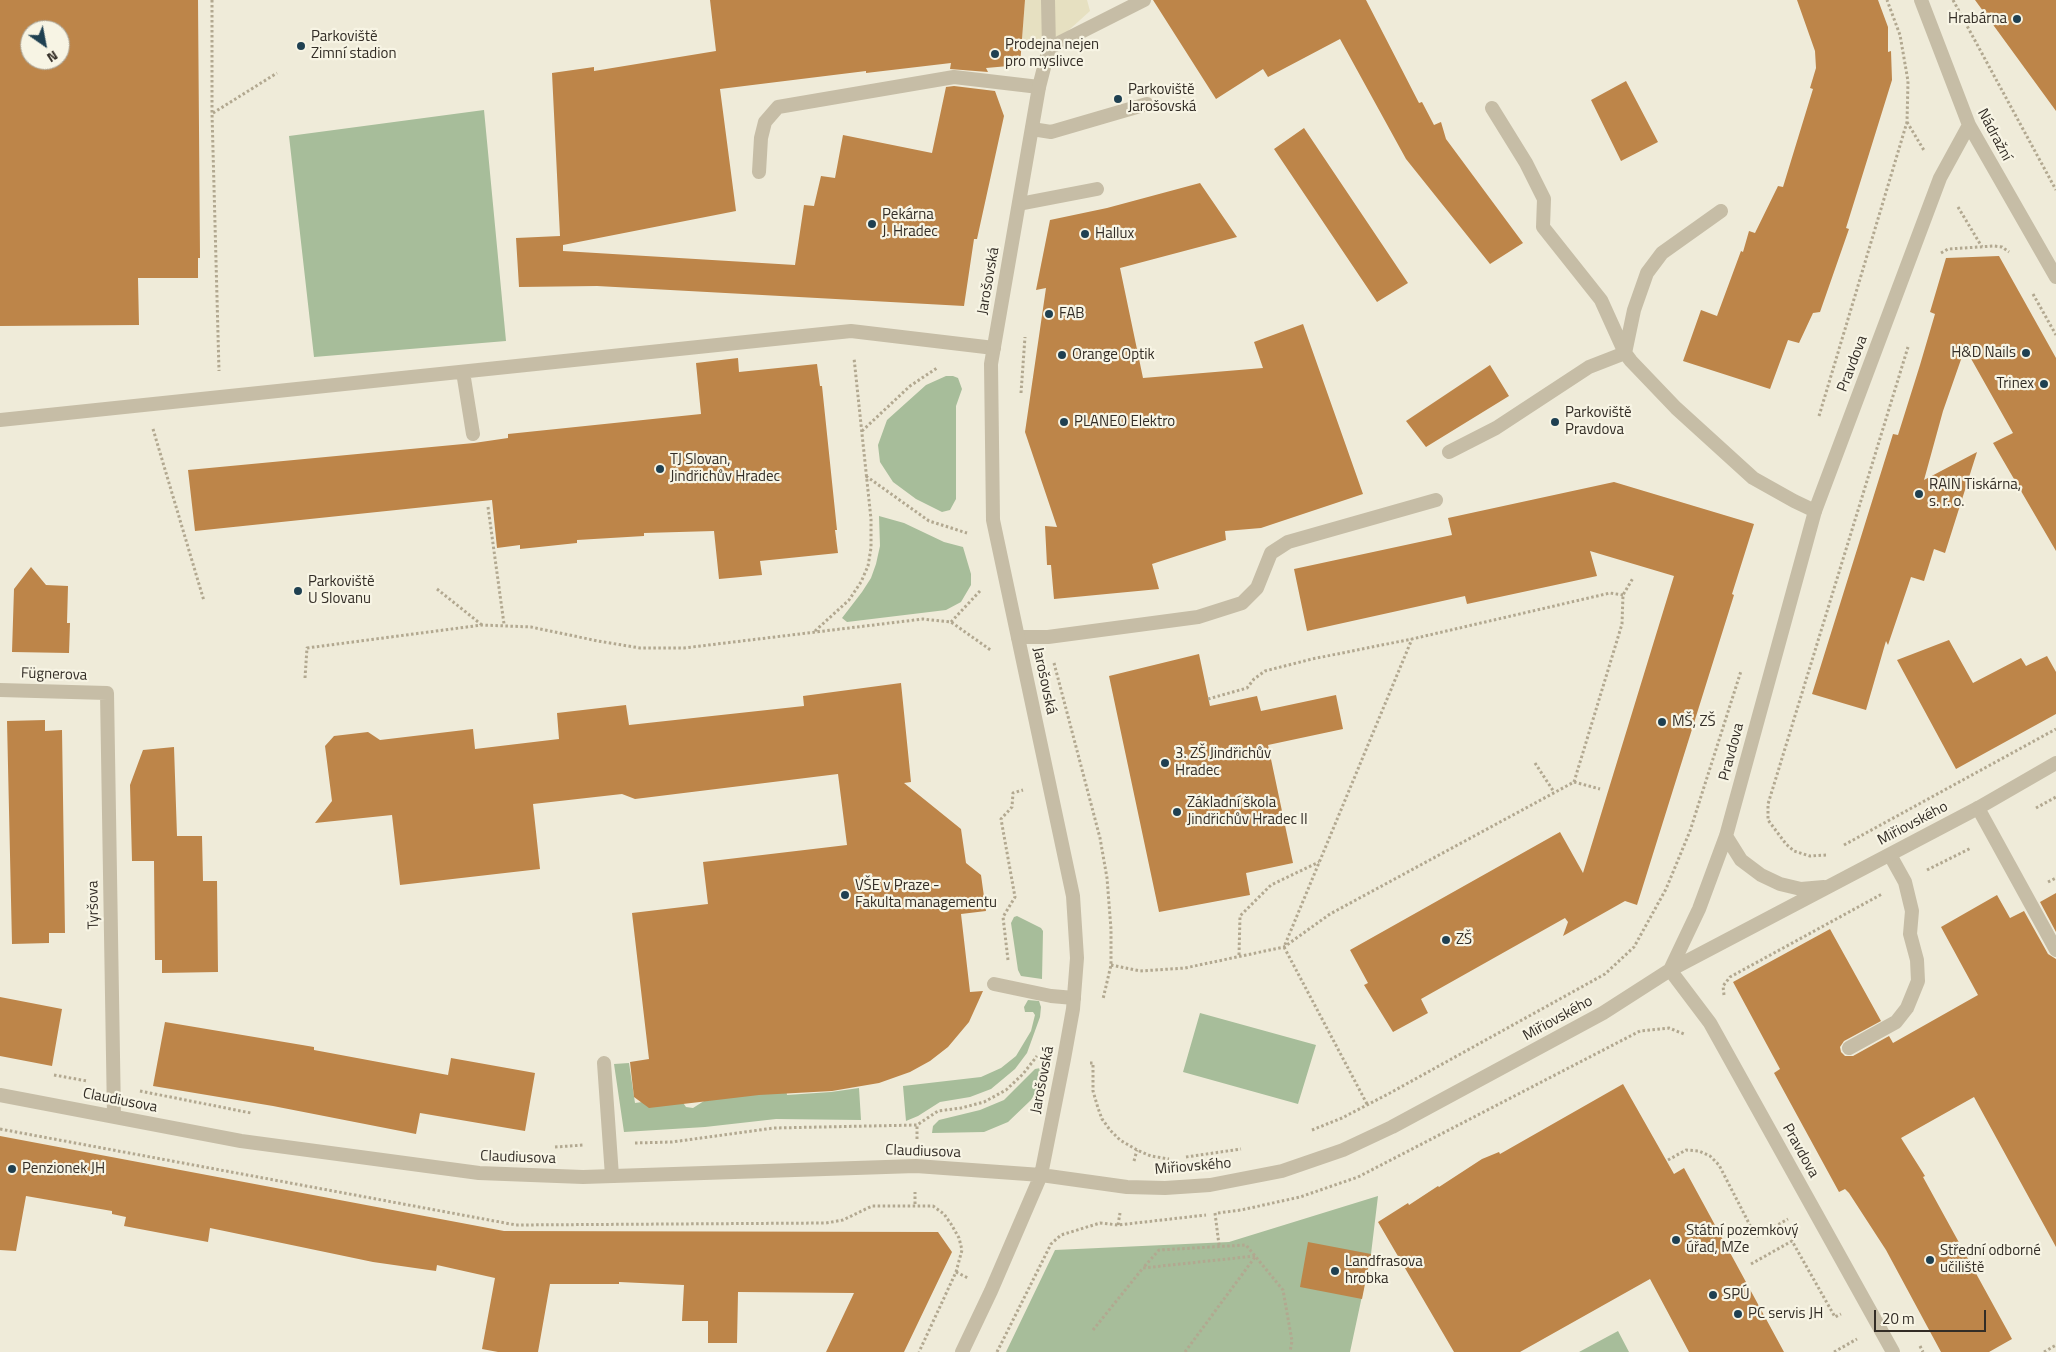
<!DOCTYPE html>
<html>
<head>
<meta charset="utf-8">
<style>
	body { margin:0 }
	#map { position:relative; width:2056px; height:1352px; overflow:hidden; background:#efebd9; font-family:"Titillium Web",sans-serif }
	canvas { display:block }
	.north { position:absolute; left:20px; top:20px; width:50px; height:50px; box-sizing:border-box; background:#f7f4e4; border:1px solid #a9a498; border-radius:50%; rotate:147deg; font-size:14px; font-weight:700; line-height:20px; text-align:center; color:#332d26 }
	.north::after { content:''; display:block; margin:auto; width:18px; height:22px; background:#1f4051; clip-path:polygon(50% 0,100% 100%,50% 72%,0 100%) }
	.scale { position:absolute; left:1874px; top:1310px; width:112px; height:22px; box-sizing:border-box; border:2px solid #332d26; border-top:0; padding-left:6px; font-size:15px; line-height:18px; white-space:nowrap; color:#332d26; -webkit-text-stroke:4px #f7f4e4; paint-order:stroke }
</style>
</head>
<body>
<div id="map">
<canvas width="2056" height="1352"></canvas>
<div class="north">N</div>
<div class="scale">20 m</div>
</div>
<script>
const g = document.querySelector('canvas').getContext('2d');
g.lineJoin = 'round';
function paint(path, color) { g.fillStyle = color; g.fill(path, 'evenodd'); }
const shape = rows => new Path2D(rows.map(r => 'M' + r).join(''));
function trace(path, color, width, dash) { g.strokeStyle = color; g.lineWidth = width; g.lineCap = dash ? 'butt' : 'round'; g.setLineDash(dash || []); g.stroke(path); }
function label(font, color, halo, rows, align = 'center') {
  g.font = font + ' "Titillium Web",sans-serif'; g.lineWidth = 4.5; g.setLineDash([]); g.textBaseline = 'middle'; g.strokeStyle = halo; g.fillStyle = color; for (const [text, x, y, turn = 0] of rows) {
    g.save(); g.translate(x, y); g.rotate((+turn || 0) * Math.PI / 180); g.textAlign = isNaN(turn) ? turn : align; if (halo) g.strokeText(text, 0, 0); g.fillText(text, 0, 0); g.restore();
  }
}
paint(shape([
	[484,110,506,341,314,357,289,136],
	[946,376,953,376,958,378,962,389,956,406,956,499,950,510,942,512,916,499,893,482,880,462,878,445,887,420,926,385],
	[879,516,904,523,944,542,963,547,971,574,971,585,961,602,946,610,847,622,842,618,862,592,871,578,876,564,880,546],
	[1017,916,1041,928,1043,931,1042,979,1021,976,1018,970,1011,923,1014,917],
	[1028,1000,1039,1001,1041,1007,1040,1017,1027,1053,1015,1069,991,1089,970,1097,940,1102,918,1116,906,1121,903,1086,981,1077,1001,1068,1016,1056,1031,1031,1035,1015,1033,1012,1025,1012,1024,1007],
	[1200,1013,1316,1045,1298,1104,1183,1072],
	[629,1063,635,1103,679,1097,686,1107,693,1108,704,1101,786,1088,787,1095,831,1092,859,1088,861,1120,776,1119,705,1127,624,1132,614,1064],
	[1046,1067,1040,1085,1031,1100,1008,1122,984,1132,932,1133,933,1126,939,1120,980,1110,1004,1100,1035,1069],
	[1378,1196,1371,1254,1350,1352,1006,1352,1055,1250,1229,1242],
	[1618,1331,1629,1352,1579,1352]
]), '#a7bd9a');
paint(shape([
	[1025,0,1087,0,1090,11,1049,48,1022,39]
]), '#e6e0c1');
paint(shape([
	[0,0,198,0,200,258,198,258,198,278,138,278,139,325,0,326],
	[30,30,60,30,60,60,30,60],
	[710,0,1025,0,1020,65,986,68,988,72,950,69,951,63,866,73,866,71,720,89,736,211,563,245,563,251,795,265,804,205,814,206,821,176,835,178,843,135,932,153,946,87,954,86,995,91,1004,116,977,239,974,239,964,306,597,286,519,287,516,238,560,236,552,73,594,67,594,71,716,51],
	[1153,0,1366,0,1419,103,1422,102,1434,125,1441,122,1446,139,1523,243,1490,264,1406,159,1340,39,1268,77,1263,69,1216,99],
	[1797,0,1878,0,1888,27,1888,52,1891,51,1892,80,1846,228,1849,229,1820,312,1813,313,1799,343,1788,340,1770,389,1683,361,1701,310,1717,316,1741,251,1743,252,1749,231,1755,233,1778,186,1783,187,1813,89,1810,88,1816,68,1815,51],
	[1975,0,2056,0,2056,111],
	[1626,81,1658,142,1621,161,1591,100],
	[1304,128,1408,283,1377,302,1274,149],
	[1200,183,1237,237,1120,268,1143,378,1263,368,1254,342,1303,324,1363,494,1261,528,1225,531,1226,540,1152,564,1159,589,1054,599,1051,565,1047,565,1045,526,1057,527,1025,432,1046,288,1036,290,1050,220,1107,208],
	[1999,256,2056,358,2056,551,1993,443,2013,433,1965,348,1943,411,1924,480,1977,452,1945,553,1934,549,1924,581,1911,577,1888,645,1886,641,1866,710,1812,694,1893,434,1898,435,1920,365,1935,314,1930,312,1946,258],
	[738,358,739,372,817,364,820,386,822,386,837,530,835,530,838,553,760,561,762,575,719,579,714,531,644,533,644,536,577,540,577,543,520,549,520,545,497,548,492,500,195,531,188,470,474,443,508,438,508,434,701,414,696,363],
	[1490,365,1509,396,1426,447,1406,421],
	[1614,482,1754,524,1732,594,1734,595,1637,905,1625,901,1563,936,1568,922,1565,918,1421,999,1428,1013,1393,1032,1364,985,1368,983,1350,950,1560,832,1583,873,1674,576,1590,551,1597,576,1467,604,1465,596,1307,631,1294,569,1452,535,1448,518],
	[31,567,46,585,68,586,67,623,70,623,69,653,12,652,14,589],
	[1949,640,1973,683,2021,658,2026,666,2047,656,2056,672,2056,714,1956,769,1897,660],
	[1199,654,1210,706,1257,696,1261,711,1336,695,1343,729,1268,745,1293,863,1246,873,1250,895,1159,912,1109,676],
	[901,683,911,782,904,783,961,829,966,863,981,875,986,911,961,914,970,992,983,991,969,1022,948,1047,930,1061,910,1072,879,1083,832,1091,759,1095,649,1108,634,1097,630,1062,649,1059,632,913,708,904,703,862,847,845,838,774,635,799,622,794,533,804,540,869,400,885,392,815,315,823,332,801,325,746,334,736,368,732,380,740,473,729,475,749,559,739,557,713,626,705,629,725,804,706,803,696],
	[45,720,45,731,62,730,65,933,49,933,49,943,12,944,7,721],
	[174,747,177,836,202,836,203,881,217,881,218,972,162,973,162,960,155,960,154,861,132,861,130,785,143,750],
	[2056,893,2056,932,2040,902],
	[1997,895,2010,918,2024,911,2048,954,2056,959,2056,1247,1974,1097,1901,1138,1925,1176,1923,1177,2012,1339,1989,1352,1941,1352,1886,1250,1849,1193,1845,1189,1839,1192,1774,1073,1780,1069,1733,982,1830,929,1881,1021,1844,1041,1840,1047,1841,1052,1845,1056,1853,1056,1889,1036,1893,1043,1978,995,1941,927],
	[0,997,62,1009,52,1066,0,1056],
	[165,1022,314,1047,314,1050,448,1075,451,1058,535,1073,525,1131,420,1113,416,1134,273,1106,153,1086],
	[1623,1084,1674,1174,1684,1168,1784,1352,1689,1352,1650,1279,1520,1352,1454,1352,1378,1222,1408,1203,1409,1205,1438,1186,1439,1187,1482,1159,1499,1152,1500,1154],
	[0,1136,504,1231,938,1232,952,1252,904,1352,826,1352,854,1293,738,1292,737,1343,708,1343,708,1321,682,1321,684,1285,619,1282,619,1284,550,1284,538,1352,498,1352,482,1349,495,1278,437,1265,436,1271,373,1262,210,1228,208,1242,124,1226,126,1217,112,1214,112,1211,26,1196,16,1251,0,1250],
	[1308,1242,1371,1254,1362,1299,1300,1287]
]), '#bd8549');
trace(shape([
	[212,0,212,113,219,371],
	[1953,0,2056,190],
	[213,113,277,73],
	[1907,122,1925,152],
	[1958,207,1982,247],
	[1941,253,1948,249,1994,246,2002,247,2009,252],
	[2033,294,2056,335],
	[1021,393,1025,337],
	[1819,416,1907,122,1908,81,1900,35,1887,0],
	[153,429,204,601],
	[862,431,910,386,937,368],
	[866,476,929,521,967,533],
	[488,507,504,624],
	[437,589,482,625],
	[951,622,980,591],
	[815,631,849,600,861,582,868,566,871,548,871,519,854,358],
	[1054,663,1100,838,1107,878,1111,929,1111,965,1103,999],
	[305,678,307,648,482,625,531,627,598,641,640,648,684,648,923,619,951,622,992,651],
	[1208,699,1247,688,1254,679,1265,671,1312,659,1412,639,1610,593,1623,595],
	[1535,763,1554,792],
	[1574,782,1622,624,1623,595,1633,578],
	[2036,808,2056,797],
	[1844,845,2056,729],
	[1826,855,1810,856,1794,851,1786,844,1768,820,1768,804,1908,347],
	[1927,870,1971,848],
	[2048,882,2056,878],
	[1239,955,1240,916,1271,885,1319,862],
	[1008,960,1003,917,1015,897,1001,819,1012,807,1013,793,1023,790],
	[1111,965,1140,971,1185,968,1284,947,1330,914,1574,782,1600,789],
	[1724,995,1723,986,1730,977,1882,894],
	[1090,1063,1093,1063,1093,1091,1098,1108,1102,1119,1110,1130,1120,1140,1137,1150,1151,1156,1169,1159],
	[54,1075,87,1081],
	[140,1091,251,1113],
	[1367,1104,1284,947,1412,639],
	[0,1129,516,1225,826,1223,843,1220,872,1206,933,1206,944,1214,951,1224,959,1238,962,1250,956,1272,919,1352],
	[1312,1130,1342,1118,1390,1093,1605,974,1634,947,1666,889,1690,831,1741,671],
	[917,1139,917,1125],
	[635,1143,672,1142,774,1128,917,1125,938,1111,961,1108,984,1102,1006,1090,1023,1074,1037,1056],
	[555,1147,584,1145],
	[1186,1157,1241,1149],
	[1668,1160,1686,1150,1699,1151,1710,1156,1719,1165,1756,1237,1788,1219],
	[1134,1161,1137,1150],
	[915,1204,915,1192],
	[1215,1213,1219,1245],
	[1218,1213,1241,1210,1300,1197,1358,1177,1640,1031,1669,1028,1684,1034],
	[1118,1225,1120,1213],
	[1255,1256,1143,1268,1159,1250,1246,1245,1283,1290,1292,1341,1290,1352],
	[1751,1264,1792,1241,1835,1317,1841,1314],
	[956,1272,968,1278],
	[1093,1330,1143,1268],
	[1920,1346,1923,1352],
	[997,1352,1051,1244,1061,1235,1100,1223,1118,1225,1206,1215],
	[1185,1352,1255,1257],
	[1834,1352,1857,1339],
	[2044,1352,2056,1345]
]), '#b2a890', 3, [2.5, 2.5]);
trace(shape([
	[1492,108,1526,163,1544,199,1543,227,1601,300,1625,353,1631,361,1676,408,1753,478,1794,501,1815,511],
	[1032,129,1051,132,1147,104],
	[759,172,761,138,765,122,778,107,954,77,1039,87],
	[1019,204,1097,189],
	[1625,353,1634,310,1647,273,1662,253,1721,211],
	[463,372,473,434],
	[0,420,851,331,994,348],
	[1449,452,1496,428,1589,367,1625,353],
	[1018,637,1048,637,1198,617,1242,603,1257,588,1271,553,1288,542,1436,500],
	[1978,808,2056,950],
	[994,984,1051,996,1074,998],
	[1849,1048,1896,1022,1907,1008,1918,981,1917,960,1910,934,1912,911,1905,882,1890,855],
	[604,1063,612,1176]
]), '#c6bda6', 14);
trace(shape([
	[1048,0,1049,48]
]), '#c6bda6', 14);
trace(shape([
	[1921,0,1969,125,2056,277],
	[0,690,107,693,114,1116],
	[1726,836,1741,860,1761,875,1780,884,1801,889,1824,887],
	[1670,970,1699,909,1726,836,1815,511,1940,178,1969,125],
	[1670,970,1710,1023,1893,1352],
	[0,1095,241,1141,479,1173,583,1177,916,1166,1041,1175,1127,1187,1165,1188,1210,1185,1282,1171,1343,1150,1392,1127,1603,1013,1670,970,1978,808,2056,763],
	[962,1352,991,1291,1041,1175,1064,1059,1073,1009,1077,958,1073,896,993,520,991,364,1039,87,1049,48,1144,0]
]), '#c6bda6', 14);
for (const [x, y, r, color] of [
	[2017,19,5,"#1f4051"],
	[301,46,5,"#1f4051"],
	[995,54,5,"#1f4051"],
	[1118,99,5,"#1f4051"],
	[872,224,5,"#1f4051"],
	[1085,234,5,"#1f4051"],
	[1049,314,5,"#1f4051"],
	[2026,353,5,"#1f4051"],
	[1062,355,5,"#1f4051"],
	[2044,384,5,"#1f4051"],
	[1064,422,5,"#1f4051"],
	[1555,422,5,"#1f4051"],
	[660,469,5,"#1f4051"],
	[1919,494,5,"#1f4051"],
	[298,591,5,"#1f4051"],
	[1662,722,5,"#1f4051"],
	[1165,763,5,"#1f4051"],
	[1177,812,5,"#1f4051"],
	[845,895,5,"#1f4051"],
	[1446,940,5,"#1f4051"],
	[12,1169,5,"#1f4051"],
	[1676,1240,5,"#1f4051"],
	[1930,1260,5,"#1f4051"],
	[1335,1271,5,"#1f4051"],
	[1713,1295,5,"#1f4051"],
	[1738,1314,5,"#1f4051"]
]) { const dot = new Path2D(); dot.arc(x, y, r, 0, 2 * Math.PI); g.fillStyle = color; g.fill(dot); trace(dot, '#f7f4e4', 2); }
label('15px', '#332d26', '#f7f4e4', [
	["Hrabárna",2007,19,"right"],
	["Parkoviště",311,37],
	["Zimní stadion",311,54],
	["Prodejna nejen",1005,45],
	["pro myslivce",1005,62],
	["Parkoviště",1128,90],
	["Jarošovská",1128,107],
	["Pekárna",882,215],
	["J. Hradec",882,232],
	["Hallux",1095,234],
	["FAB",1059,314],
	["H&D Nails",2016,353,"right"],
	["Orange Optik",1072,355],
	["Trinex",2034,384,"right"],
	["Parkoviště",1565,413],
	["Pravdova",1565,430],
	["PLANEO Elektro",1074,422],
	["TJ Slovan,",670,460],
	["Jindřichův Hradec",670,477],
	["RAIN Tiskárna,",1929,485],
	["s. r. o.",1929,502],
	["Parkoviště",308,582],
	["U Slovanu",308,599],
	["MŠ, ZŠ",1672,722],
	["3. ZŠ Jindřichův",1175,754],
	["Hradec",1175,771],
	["Základní škola",1187,803],
	["Jindřichův Hradec II",1187,820],
	["VŠE v Praze -",855,886],
	["Fakulta managementu",855,903],
	["ZŠ",1456,940],
	["Penzionek JH",22,1169],
	["Státní pozemkový",1686,1231],
	["úřad, MZe",1686,1248],
	["Střední odborné",1940,1251],
	["učiliště",1940,1268],
	["Landfrasova",1345,1262],
	["hrobka",1345,1279],
	["SPÚ",1723,1295],
	["PC servis JH",1748,1314]
], 'left');
label('15px', '#332d26', '#f7f4e4', [
	["Nádražní",1994,135,62],
	["Jarošovská",989,281,-80],
	["Pravdova",1853,364,-69],
	["Fügnerova",54,675,2],
	["Jarošovská",1044,681,78],
	["Pravdova",1732,752,-75],
	["Miřiovského",1913,824,-28],
	["Tyršova",94,905,-91],
	["Miřiovského",1558,1019,-29],
	["Jarošovská",1043,1080,-79],
	["Claudiusova",120,1101,11],
	["Pravdova",1800,1151,61],
	["Claudiusova",923,1152,2],
	["Claudiusova",518,1158,2],
	["Miřiovského",1193,1167,-5]
]);
</script>
</body>
</html>
